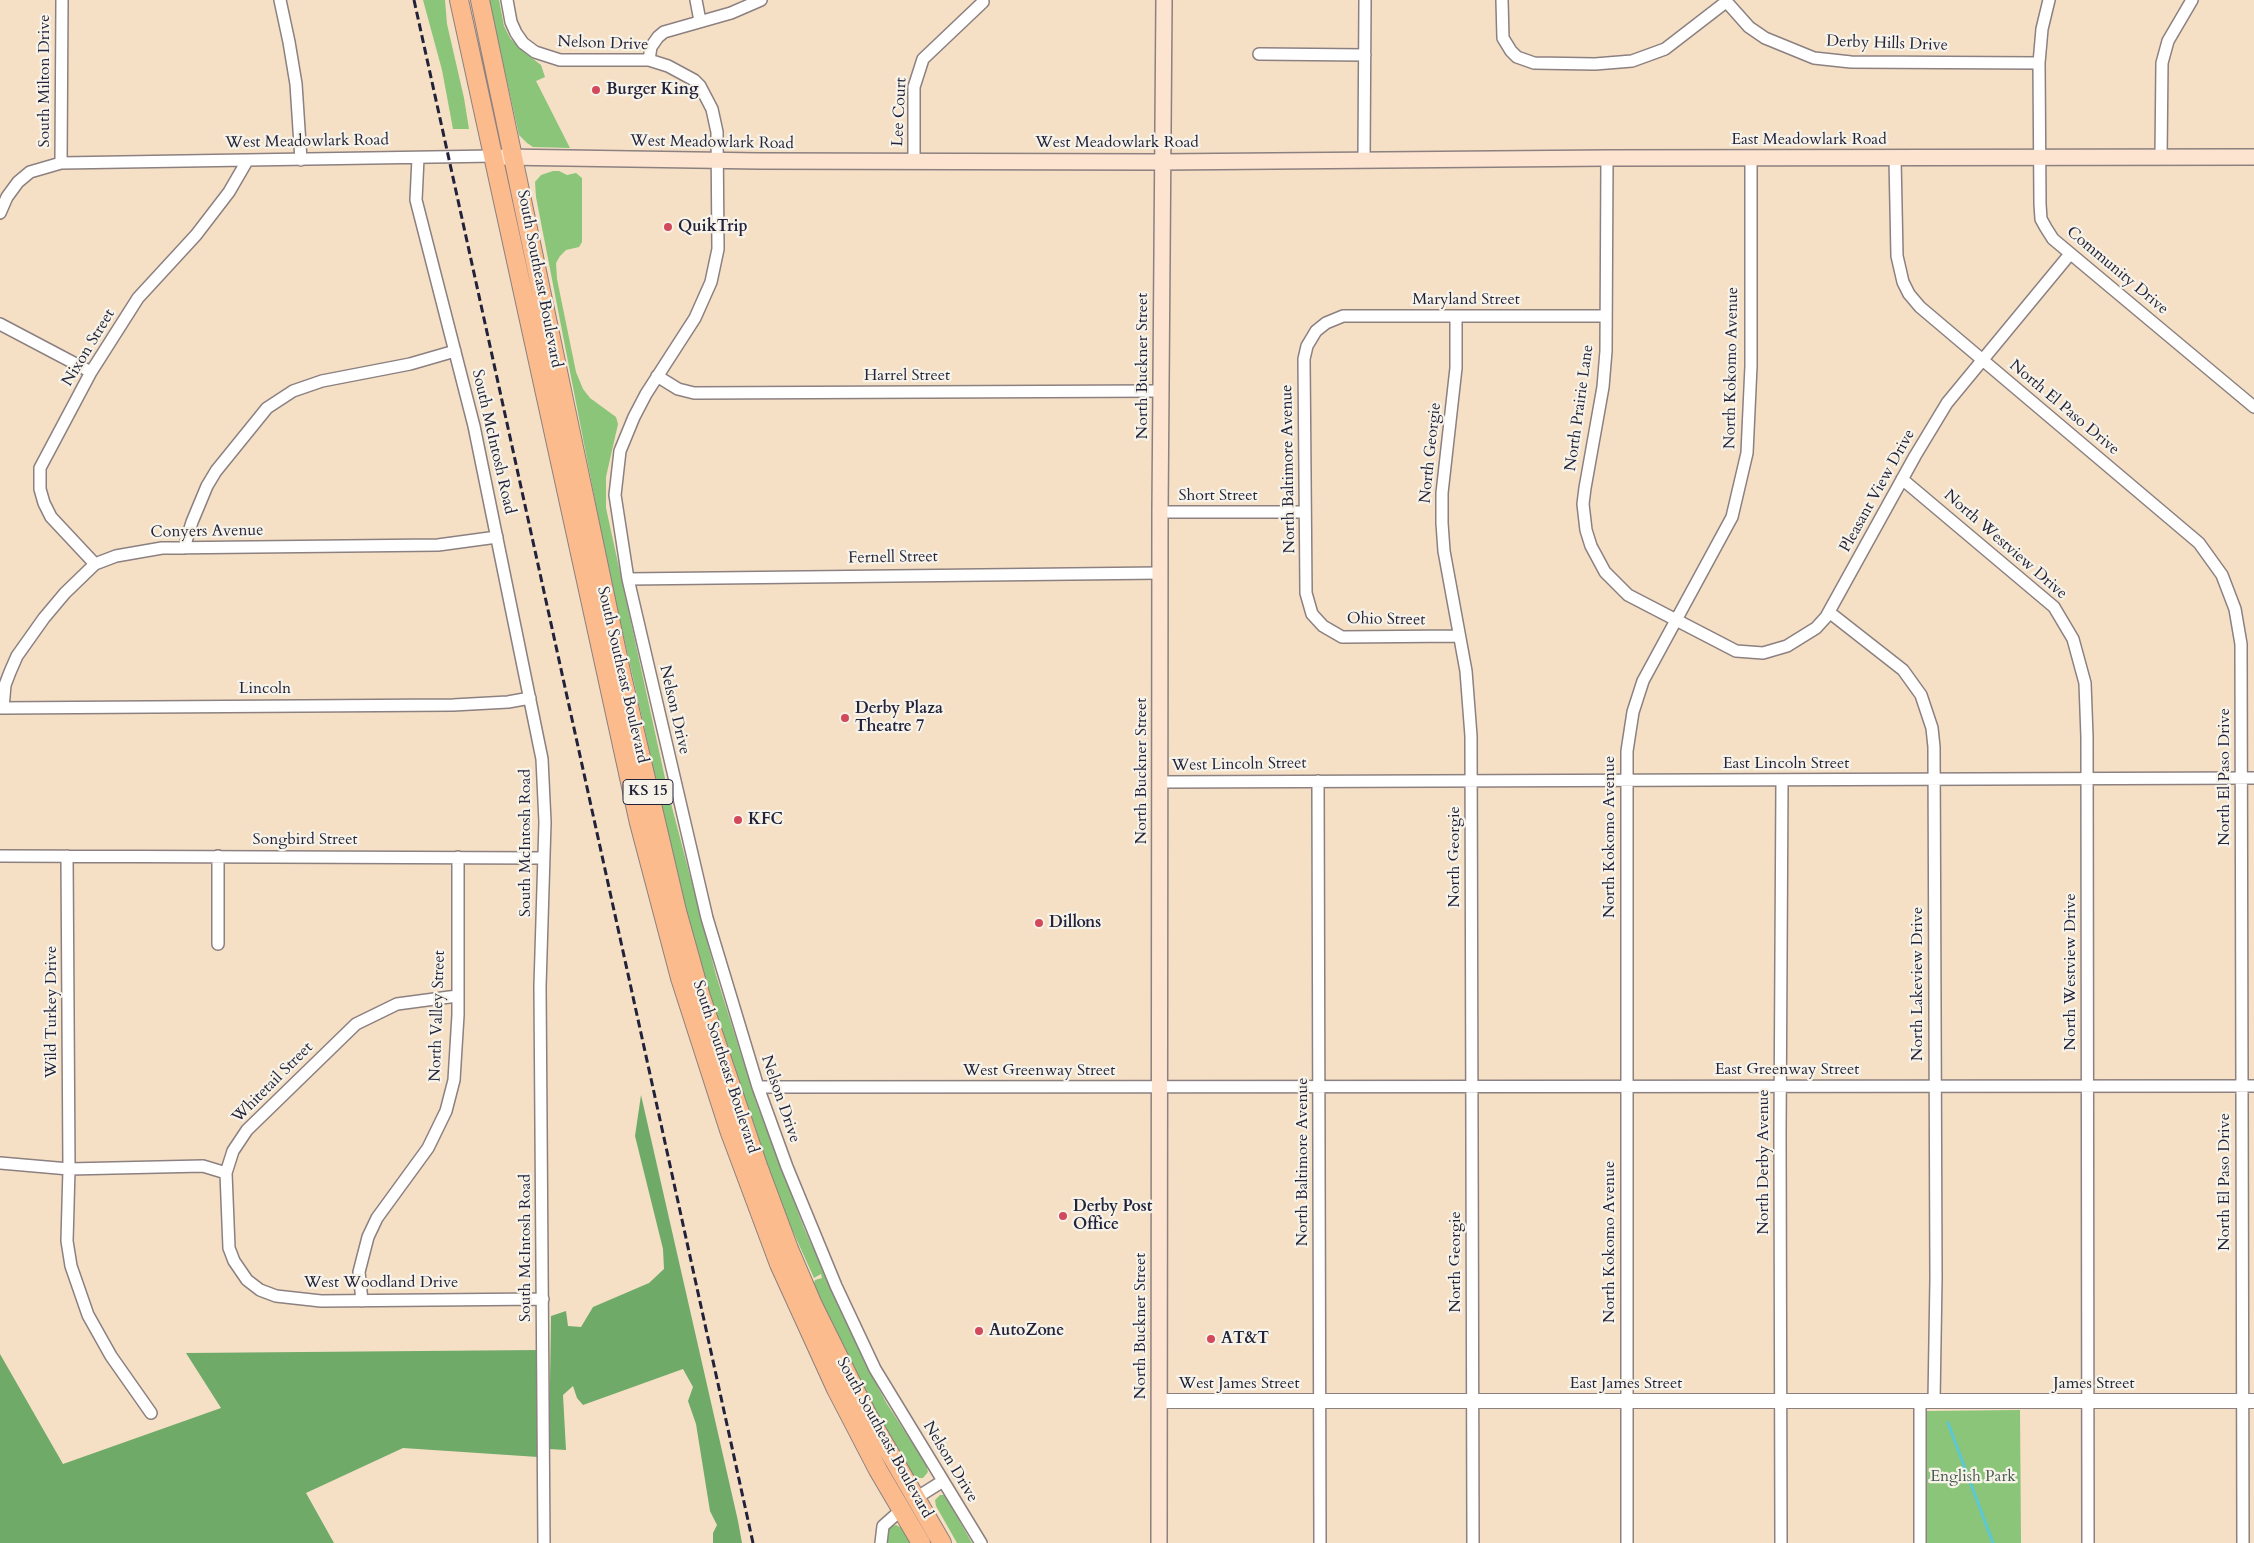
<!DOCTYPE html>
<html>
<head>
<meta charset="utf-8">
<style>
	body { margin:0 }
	canvas { display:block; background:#f5dfc5 }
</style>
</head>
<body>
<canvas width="2254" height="1543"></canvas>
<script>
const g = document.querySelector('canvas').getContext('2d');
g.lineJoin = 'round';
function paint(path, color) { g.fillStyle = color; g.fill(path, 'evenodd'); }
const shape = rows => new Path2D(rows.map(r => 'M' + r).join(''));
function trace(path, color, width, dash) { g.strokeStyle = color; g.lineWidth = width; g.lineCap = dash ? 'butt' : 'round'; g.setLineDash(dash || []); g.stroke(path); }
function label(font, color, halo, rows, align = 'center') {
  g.font = font + ' Cardo,serif'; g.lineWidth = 4.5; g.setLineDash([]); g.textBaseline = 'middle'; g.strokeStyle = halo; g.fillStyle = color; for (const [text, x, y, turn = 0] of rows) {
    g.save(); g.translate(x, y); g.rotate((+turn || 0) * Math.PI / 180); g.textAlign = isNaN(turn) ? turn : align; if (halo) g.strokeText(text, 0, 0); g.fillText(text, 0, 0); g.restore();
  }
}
paint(shape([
	[423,0,445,0,447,24,464,98,469,129,453,129,442,70],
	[489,0,499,0,504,26,510,38,524,52,541,65,545,77,536,81,570,148,533,147,527,143,519,135],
	[553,171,559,171,567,175,576,173,582,178,582,242,579,247,566,250,560,256,556,263,557,279,576,372,583,389,590,398,616,417,618,424,606,477,606,508,668,792,716,975,756,1102,804,1228,864,1361,887,1404,926,1464,928,1472,923,1478,915,1478,912,1476,888,1436,813,1286,815,1280,822,1278,821,1274,814,1278,781,1205,732,1075,692,939,608,567,536,197,535,182,541,175],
	[2020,1410,2021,1543,1927,1543,1926,1411],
	[940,1495,944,1495,947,1499,972,1543,957,1543,936,1506,935,1500],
	[896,1525,904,1529,911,1543,886,1543,887,1528]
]), '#8ac579');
paint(shape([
	[641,1095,738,1521,742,1543,713,1543,713,1533,717,1525,710,1511,696,1424,688,1401,693,1387,683,1369,583,1405,577,1398,573,1386,563,1395,566,1450,549,1449,551,1316,566,1311,568,1326,581,1327,593,1307,649,1283,664,1269,663,1249,635,1136],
	[539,1350,538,1457,403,1448,306,1493,334,1543,0,1543,0,1354,63,1464,221,1408,186,1353]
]), '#6faa69');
trace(shape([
	[1948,1423,1993,1543]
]), '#5cc8d4', 3);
const minor = shape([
	[280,0,289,42,296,84,301,160],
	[507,0,511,22,516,33,523,43,535,52,560,60,649,60,668,66,694,80,700,86,712,109,717,132,718,249,711,282,695,318,646,394,634,417,620,451,615,495,628,579,707,918,758,1087,787,1167,836,1286,875,1369,981,1543],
	[696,0,700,21],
	[1502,0,1503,38,1511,51,1517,57,1534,63,1595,64,1632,61,1665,49,1726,2],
	[1725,0,1749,27,1765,38,1814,58,1851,62,2039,63],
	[2049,0,2042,29,2039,63,2040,204,2041,219,2046,228,2053,239,2254,407],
	[1259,54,1365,55],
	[649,60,651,47,658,37,664,32,731,13,761,0],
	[2161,157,2162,63,2168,41,2192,0],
	[418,158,416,200,474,426,542,759,545,822,540,986,544,1543],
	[1607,158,1606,351,1603,387,1585,488,1583,504,1586,530,1591,546,1605,572,1628,595,1736,651,1763,653,1787,646,1816,628,1826,617,1915,456,1947,403,2070,254],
	[1895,158,1897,256,1903,282,1909,294,1920,307,2199,543,2222,575,2235,609,2241,644,2243,1543],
	[1364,160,1365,0],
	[914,161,914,87,923,59,983,2],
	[61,163,62,0],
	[0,213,7,197,18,182,30,172,61,163,494,156],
	[1456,316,1456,368,1442,493,1442,523,1444,551,1466,671,1471,736,1473,1543],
	[0,324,91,372],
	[657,376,678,389,694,393,1160,391],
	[1902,479,2054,607,2073,639,2085,683,2087,737,2088,1543],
	[1160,512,1305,512],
	[184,548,192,522,207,486,216,471,267,408,293,391,322,381,410,364,455,351],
	[95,564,51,517,44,503,40,489,40,468,91,372,138,298,196,235,229,192,247,161],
	[628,579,1160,573],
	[1829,612,1903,670,1921,695,1932,728,1934,747,1936,1279,1934,1401],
	[1459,636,1342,637,1323,626,1312,614,1306,593,1304,359,1307,346,1316,331,1326,323,1343,316,1606,316],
	[0,708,453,705,508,702,530,698],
	[3,708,5,685,10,672,17,656,44,618,65,593,95,564,116,556,162,548,438,545,497,537],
	[1318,781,1320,1543],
	[1159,782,2254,778],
	[0,856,543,858],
	[67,856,69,1169,67,1241,71,1266,88,1315,111,1356,151,1413],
	[218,944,218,856],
	[457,996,397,1004,356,1024,247,1130,233,1151,226,1173,229,1248,234,1261,247,1280,260,1290,276,1296,321,1301,543,1299],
	[758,1087,2254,1086],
	[0,1163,69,1169,203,1166,226,1173],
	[362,1301,359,1272,368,1237,377,1218,428,1148,446,1111,454,1080,458,1015,458,857],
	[1920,1401,1920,1543],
	[916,1498,943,1481],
	[881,1543,883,1526,901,1510],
	[1627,1543,1627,751,1633,712,1643,681,1732,517,1747,453,1751,366,1751,158],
	[1781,1543,1780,1132,1782,780]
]);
const tertiary = shape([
	[1159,1401,2254,1401]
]);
const secondary = shape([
	[503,157,759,161,1162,162,1607,158,2254,157],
	[1159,1543,1160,512,1164,0]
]);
const primary = shape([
	[459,0,639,823,680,978,729,1130,779,1264,836,1389,878,1470,921,1543],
	[480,0,622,676,677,911,701,997,758,1166,789,1249,813,1305,867,1414,942,1543]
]);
trace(minor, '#8c8080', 14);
trace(tertiary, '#8c8080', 16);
trace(secondary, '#8c8080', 18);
trace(primary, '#8c8080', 20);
trace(minor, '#fff', 11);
trace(tertiary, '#fff', 14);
trace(secondary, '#fde4d1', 15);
trace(primary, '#fbbb8d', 18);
trace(shape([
	[414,0,753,1543]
]), '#22223b', 3, [8, 4]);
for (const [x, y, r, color] of [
	[596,90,5,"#d1495b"],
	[668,227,5,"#d1495b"],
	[845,718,5,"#d1495b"],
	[738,820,5,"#d1495b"],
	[1039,923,5,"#d1495b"],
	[1063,1216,5,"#d1495b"],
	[979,1331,5,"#d1495b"],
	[1211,1339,5,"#d1495b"]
]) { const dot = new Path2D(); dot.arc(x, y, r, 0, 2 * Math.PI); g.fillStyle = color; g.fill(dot); trace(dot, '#f7f3e8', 2); }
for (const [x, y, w] of [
	[648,792,50]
]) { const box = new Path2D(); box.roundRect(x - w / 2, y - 12.5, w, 25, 4); g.fillStyle = '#f7f3e8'; g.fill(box); trace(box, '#22223b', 1); }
label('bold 15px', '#22223b', null, [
	["KS 15",648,792]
]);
label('16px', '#22223b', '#f7f3e8', [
	["Nelson Drive",603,44,2],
	["Derby Hills Drive",1887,44,2],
	["South Milton Drive",45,81,-90],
	["Lee Court",900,112,-87],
	["East Meadowlark Road",1809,140],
	["West Meadowlark Road",307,142,-1],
	["West Meadowlark Road",712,143,1],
	["West Meadowlark Road",1117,143],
	["Community Drive",2117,271,40],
	["South Southeast Boulevard",539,279,79],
	["Maryland Street",1466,300],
	["Nixon Street",89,348,-59],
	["North Buckner Street",1143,366,-90],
	["North Kokomo Avenue",1732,368,-89],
	["Harrel Street",907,376],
	["North Prairie Lane",1580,408,-82],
	["North El Paso Drive",2064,408,40],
	["South McIntosh Road",493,442,77],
	["North Georgie",1431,453,-84],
	["North Baltimore Avenue",1289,469,-91],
	["Pleasant View Drive",1878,491,-61],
	["Short Street",1218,496],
	["Conyers Avenue",207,532,-1],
	["North Westview Drive",2005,545,41],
	["Fernell Street",893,558,-1],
	["Ohio Street",1386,620,1],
	["South Southeast Boulevard",622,675,77],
	["Lincoln",265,689],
	["Nelson Drive",674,710,77],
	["East Lincoln Street",1786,764],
	["West Lincoln Street",1239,765,-1],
	["North Buckner Street",1142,771,-90],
	["North El Paso Drive",2225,777,-90],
	["North Kokomo Avenue",1610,837,-90],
	["Songbird Street",305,840],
	["South McIntosh Road",526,843,-90],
	["North Georgie",1455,857,-90],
	["North Westview Drive",2071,972,-90],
	["North Lakeview Drive",1918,984,-90],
	["Wild Turkey Drive",52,1012,-90],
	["North Valley Street",438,1016,-88],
	["South Southeast Boulevard",725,1067,72],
	["East Greenway Street",1787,1070],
	["West Greenway Street",1039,1071],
	["Whitetail Street",273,1083,-45],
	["Nelson Drive",780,1099,71],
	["North Baltimore Avenue",1303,1162,-90],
	["North Derby Avenue",1764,1162,-90],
	["North El Paso Drive",2225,1182,-90],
	["North Kokomo Avenue",1610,1242,-90],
	["South McIntosh Road",526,1248,-90],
	["North Georgie",1456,1262,-90],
	["West Woodland Drive",381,1283],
	["North Buckner Street",1141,1326,-90],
	["West James Street",1239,1384],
	["East James Street",1626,1384],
	["James Street",2094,1384],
	["South Southeast Boulevard",884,1438,61],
	["Nelson Drive",950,1462,59]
]);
label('bold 16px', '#22223b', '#f7f3e8', [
	["Burger King",606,90],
	["QuikTrip",678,227],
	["Derby Plaza",855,709],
	["Theatre 7",855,727],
	["KFC",748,820],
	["Dillons",1049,923],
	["Derby Post",1073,1207],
	["Office",1073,1225],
	["AutoZone",989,1331],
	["AT&T",1221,1339]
], 'left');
label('16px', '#465b51', '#f7f3e8', [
	["English Park",1973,1477]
]);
</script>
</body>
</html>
